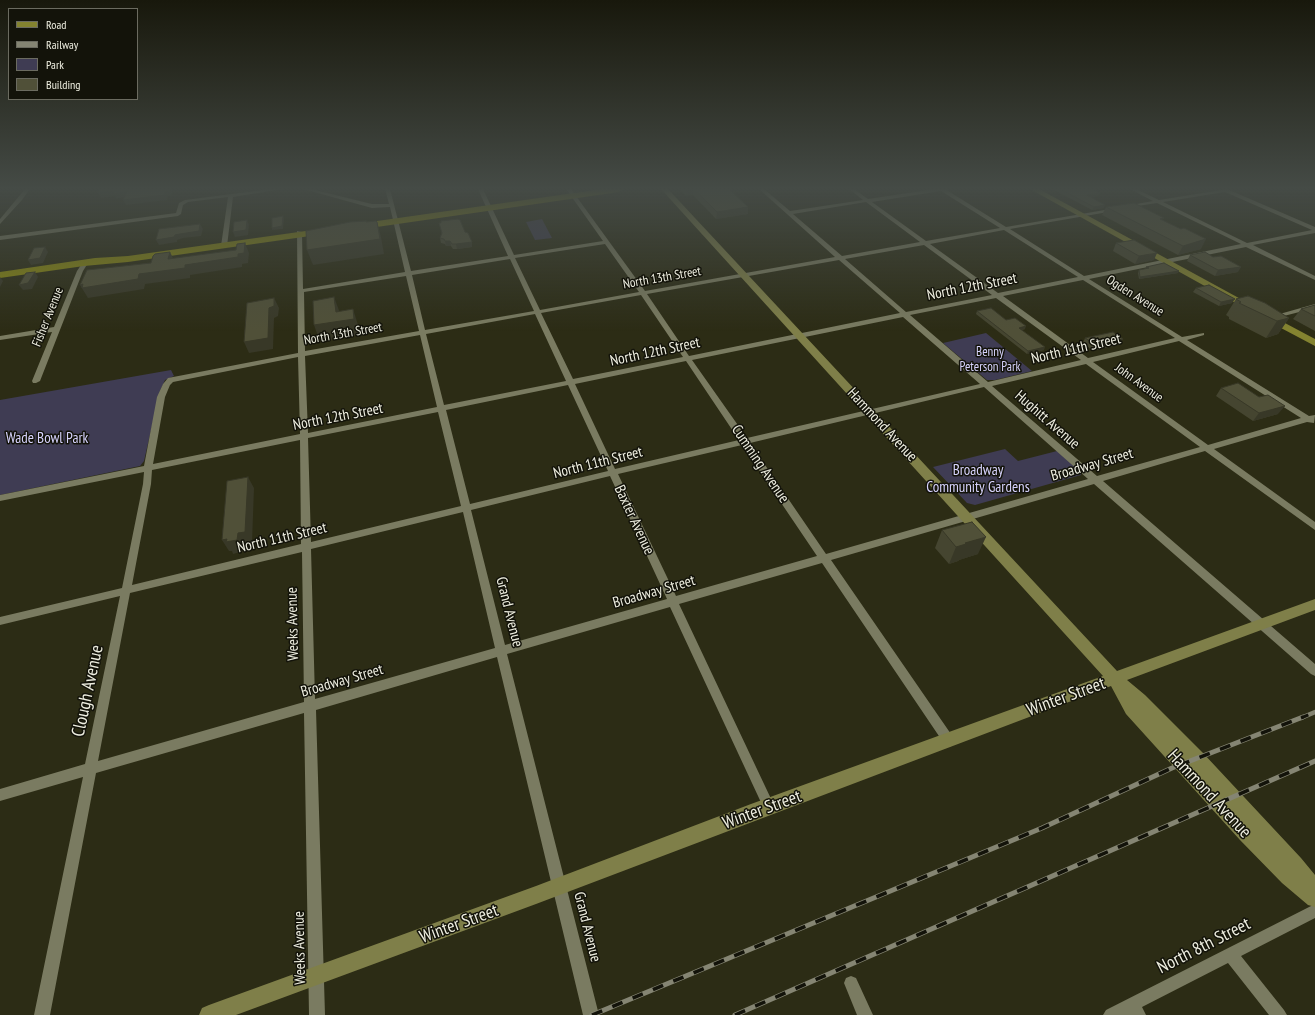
<!DOCTYPE html>
<html>
<head>
<meta charset="utf-8">
<style>
	body { margin:0 }
	#map { position:relative; width:1315px; height:1015px; overflow:hidden; background:#2c2c15; font-family:"PT Sans Narrow",sans-serif }
	canvas { display:block }
	.legend { position:absolute; left:8px; top:8px; width:130px; height:92px; box-sizing:border-box; background:#13130a; border:1px solid #6b6b60; margin:0; padding:5px 7px; list-style:none; font-size:12px; color:#eeeee0 }
	.legend li { display:flex; align-items:center; gap:8px; height:20px }
	.legend b { width:20px; border:1px solid #6b6b60 }
</style>
</head>
<body>
<div id="map">
<canvas width="1315" height="1015"></canvas>
<ul class="legend">
<li><b style="height:5px;background:#848330"></b>Road</li>
<li><b style="height:5px;background:#858573"></b>Railway</li>
<li><b style="height:11px;background:#3f3c53"></b>Park</li>
<li><b style="height:11px;background:#505038"></b>Building</li>
</ul>
</div>
<script>
const g = document.querySelector('canvas').getContext('2d');
g.lineJoin = 'round';
function paint(path, color) { g.fillStyle = color; g.fill(path, 'evenodd'); }
const shape = rows => new Path2D(rows.map(r => 'M' + r).join(''));
function trace(path, color, width, dash) { g.strokeStyle = color; g.lineWidth = width; g.lineCap = dash ? 'butt' : 'round'; g.setLineDash(dash || []); g.stroke(path); }
function label(font, color, halo, rows, align = 'center') {
  g.font = font + ' "PT Sans Narrow",sans-serif'; g.lineWidth = 3; g.setLineDash([]); g.textBaseline = 'middle'; g.strokeStyle = halo; g.fillStyle = color; for (const [text, x, y, turn = 0] of rows) {
    g.save(); g.translate(x, y); g.rotate((+turn || 0) * Math.PI / 180); g.textAlign = isNaN(turn) ? turn : align; if (halo) g.strokeText(text, 0, 0); g.fillText(text, 0, 0); g.restore();
  }
}
paint(shape([
	[542,219,552,238,535,240,526,222],
	[986,333,1032,371,995,380,987,380,943,343],
	[171,370,174,376,165,380,160,391,144,461,140,466,0,495,0,400],
	[1005,449,1018,461,1057,451,1081,472,1081,475,975,505,967,503,933,467]
]), '#3f3c53');
paint(shape([
	[25,189,30,189,22,200,0,224,0,219,25,189],
	[270,189,283,189,233,197,227,246,224,248,221,246,228,197,188,202,183,205,181,214,178,216,0,240,0,236,176,213,179,203,185,200,270,189],
	[303,189,311,189,372,204,389,204,385,189,390,189,411,271,508,256,478,189,483,189,514,255,603,241,566,189,571,189,645,291,835,257,759,189,764,189,790,211,863,200,849,189,854,189,868,199,934,189,945,189,1006,227,1116,208,1117,209,1114,211,1010,229,1084,276,1241,244,1157,203,1125,208,1125,206,1153,201,1130,189,1136,189,1159,200,1227,189,1315,227,1315,233,1253,245,1315,276,1315,280,1246,247,1089,279,1182,337,1204,333,1204,335,1187,340,1309,416,1315,415,1314,423,1307,422,1214,449,1315,522,1315,530,1205,451,1103,481,1315,664,1315,676,1311,674,1094,484,831,560,953,737,955,741,953,745,949,747,945,745,822,563,679,604,773,803,775,807,773,811,769,813,765,811,670,607,507,654,599,1015,583,1015,497,657,316,710,325,1015,309,1015,304,713,96,773,50,1015,34,1015,83,777,0,801,0,789,85,764,120,596,0,625,0,617,122,588,143,484,144,472,0,501,0,495,144,466,157,397,163,384,168,378,298,353,297,231,302,232,303,289,405,272,390,207,372,208,303,189],
	[941,191,1000,228,926,241,872,202,941,191],
	[1225,192,1312,230,1247,243,1163,202,1225,192],
	[866,202,920,242,842,256,793,214,866,202],
	[1004,230,1078,277,998,293,930,244,1004,230],
	[605,244,639,292,540,310,515,258,605,244],
	[924,245,992,295,906,312,845,259,924,245],
	[510,259,534,311,425,330,412,275,510,259],
	[839,260,900,313,689,356,647,294,839,260],
	[406,276,419,331,305,351,304,292,406,276],
	[1083,280,1175,338,1088,358,1003,296,1083,280],
	[641,295,683,357,573,379,541,313,641,295],
	[996,298,1081,360,988,382,910,315,996,298],
	[535,314,566,381,444,405,426,334,535,314],
	[903,317,980,384,747,438,692,360,903,317],
	[420,335,437,407,308,433,305,356,420,335],
	[1179,341,1301,418,1208,445,1093,362,1179,341],
	[298,357,300,434,153,464,165,397,170,385,173,382,298,357],
	[686,361,739,440,615,469,575,384,686,361],
	[1086,364,1200,447,1097,476,992,386,1086,364],
	[568,385,608,471,470,504,446,410,568,385],
	[984,387,1088,479,826,554,750,443,984,387],
	[438,412,461,506,311,542,308,438,438,412],
	[300,440,301,544,132,585,151,484,152,470,300,440],
	[742,445,817,556,676,596,618,474,742,445],
	[610,476,667,599,505,645,471,510,610,476],
	[463,512,495,648,315,699,311,549,463,512],
	[302,552,304,702,98,761,130,593,302,552],
	[83,262,88,263,83,271,40,381,36,383,33,383,32,381,52,332,0,340,0,336,54,327,77,271,83,262],
	[1315,304,1315,308,1272,319,1269,317,1315,304],
	[1315,904,1315,918,1241,956,1284,1010,1287,1015,1269,1015,1228,963,1142,1007,1146,1015,1103,1015,1106,1010,1315,904],
	[851,976,856,978,873,1015,857,1015,844,983,846,978,851,976]
]), '#7a7b61');
paint(shape([
	[661,189,668,189,1117,671,1315,599,1315,610,1127,680,1145,695,1203,753,1301,858,1315,875,1315,907,1308,905,1282,883,1240,840,1126,714,1111,686,536,904,236,1015,199,1015,202,1008,209,1005,536,886,751,804,1103,676,661,189]
]), '#7f7f49');
paint(shape([
	[1030,189,1039,189,1248,303,1247,305,1239,305,1030,189],
	[1268,314,1315,339,1315,346,1264,319,1263,317,1268,314]
]), '#848330');
paint(shape([
	[602,189,624,189,619,192,356,230,351,227,356,224,602,189],
	[327,228,332,231,331,233,128,262,84,266,0,278,0,272,95,258,128,256,327,228]
]), '#8a8810');
const railFar1 = shape([
	[1301,718,1315,712]
]);
const rail = shape([
	[592,1015,1042,828,1172,768,1303,717],
	[735,1015,1315,761]
]);
trace(railFar1, '#858573', 4.5);
trace(rail, '#858573', 5);
trace(railFar1, '#13130a', 3, [8]);
trace(rail, '#13130a', 3.5, [11]);
paint(shape([
	[680,189,704,189,748,214,716,219,693,195,686,196],
	[1052,189,1092,189,1100,193,1098,196,1092,197,1104,208,1092,210],
	[1106,207,1163,220,1201,249,1178,255,1102,215],
	[439,223,465,232,472,242,472,247,457,249,453,249,451,246,446,246,445,244,441,243,440,238,442,234],
	[1116,243,1154,260,1135,264,1113,251],
	[1190,255,1238,272,1215,276,1187,261],
	[1146,267,1178,273,1139,279,1138,273,1139,270,1145,269],
	[1196,288,1232,303,1219,306,1193,292],
	[1236,299,1289,318,1278,334,1266,338,1229,319,1229,317,1226,315],
	[1315,305,1315,331,1293,319,1301,309],
	[977,311,1006,320,1025,329,1022,330,1044,350,1027,354,976,314],
	[1085,338,1120,344,1093,351,1083,343],
	[1221,388,1259,397,1278,414,1253,421,1216,396],
	[942,530,978,554,959,560,958,561,949,564,935,548]
]), '#454530');
paint(shape([
	[170,189,173,189,171,196,168,196,167,200,126,205,123,200,165,192],
	[687,189,693,189,693,195,686,196],
	[113,191,127,191,129,196,116,199,115,196,101,198,98,193],
	[1100,193,1098,196,1086,199,1087,195],
	[1105,205,1104,208,1092,210,1094,207],
	[748,207,748,214,716,219,717,212],
	[283,216,284,219,283,229,272,230,272,228],
	[247,220,249,225,248,235,235,237,233,232],
	[377,222,381,237,384,254,313,265,307,250],
	[200,224,203,229,201,236,183,238,177,240,177,242,159,245,156,240,175,235],
	[1206,239,1201,249,1178,255,1183,246],
	[445,241,450,241,451,246,446,246],
	[472,242,472,247,457,249,456,244],
	[245,243,249,253,248,263,242,264,242,267,190,275,190,278,145,284,144,289,88,298,80,285,139,274,168,259,170,252,175,262,185,265,238,254],
	[45,247,48,252,43,263,31,265,28,260],
	[1157,253,1154,260,1135,264,1139,256],
	[1241,267,1238,272,1215,276,1218,270],
	[1179,271,1178,273,1139,279,1140,277],
	[35,272,38,277,32,289,23,290,19,285],
	[0,277,3,281,0,287],
	[334,297,340,313,353,309,358,325,359,335,320,342,314,325,336,312],
	[274,298,279,308,278,316,274,318,273,349,249,353,244,342,269,308],
	[1235,299,1232,303,1219,306,1221,302],
	[1289,318,1278,334,1266,338,1277,321],
	[1026,326,1025,329,1018,331,1019,328],
	[1123,339,1120,344,1093,351,1096,345],
	[1045,347,1044,350,1027,354,1028,351],
	[1285,406,1278,414,1253,421,1259,413],
	[248,477,254,488,252,543,244,545,244,551,233,554,232,551,229,551,222,540,227,539,238,533],
	[986,537,978,554,959,560,958,561,949,564,956,547,965,543]
]), '#383827');
const building = shape([
	[100,189,170,189,169,191,165,192,165,195,123,200,127,191,114,194,113,191,98,193,100,189],
	[694,189,704,189,705,190,711,189,729,189,748,207,717,212,694,189],
	[1060,189,1092,189,1100,193,1087,195,1105,205,1094,207,1060,189],
	[1134,203,1164,218,1160,219,1181,229,1184,228,1206,239,1183,246,1106,207,1134,203],
	[283,216,282,226,272,228,272,218,283,216],
	[458,219,460,220,465,232,468,233,472,242,456,244,452,244,450,241,445,241,444,239,440,238,442,233,439,223,441,223,441,221,458,219],
	[247,220,246,230,233,232,234,222,247,220],
	[366,221,366,222,376,221,377,222,380,239,307,250,306,231,350,222,366,221],
	[200,224,199,231,180,234,175,235,174,237,156,240,159,229,200,224],
	[1134,240,1157,253,1139,256,1116,243,1134,240],
	[245,243,244,253,238,254,238,257,185,265,185,268,139,274,138,279,82,288,83,284,80,285,87,270,151,263,153,256,155,254,170,252,168,259,236,250,237,244,245,243],
	[45,247,40,258,28,260,34,248,45,247],
	[1205,252,1213,257,1221,256,1241,267,1218,270,1190,255,1205,252],
	[1164,263,1179,271,1140,277,1139,270,1149,268,1146,267,1164,263],
	[35,272,28,283,19,285,26,273,35,272],
	[1209,285,1235,299,1221,302,1196,288,1209,285],
	[1248,296,1265,303,1289,318,1277,321,1239,303,1241,302,1236,299,1248,296],
	[334,297,336,312,353,309,354,319,314,325,313,301,334,297],
	[274,298,274,306,269,308,268,338,244,342,247,303,274,298],
	[1315,305,1315,316,1301,309,1315,305],
	[991,308,1006,320,1015,318,1026,326,1019,328,1045,347,1028,351,977,311,991,308],
	[1113,332,1123,339,1096,345,1085,338,1113,332],
	[1238,383,1259,397,1268,395,1285,406,1259,413,1221,388,1238,383],
	[248,477,245,532,238,533,237,540,226,542,227,539,222,540,227,481,248,477],
	[972,522,986,537,965,543,966,544,956,547,942,530,972,522]
]);
paint(building, '#505038');
trace(building, '#383827', 1);
const sky = g.createLinearGradient(0, 0, 0, 331);
sky.addColorStop(0, '#18180c');
sky.addColorStop(0.57, '#454b46');
sky.addColorStop(1, '#454b4600');
g.fillStyle = sky;
g.fillRect(0, 0, 1315, 331);
label('13px', '#eeeee0', '#13130a', [
	["North 13th Street",662,278,-10],
	["Ogden Avenue",1135,296,32],
	["Fisher Avenue",48,317,-68],
	["North 13th Street",343,334,-10],
	["John Avenue",1139,383,36]
]);
label('13px', '#d7d3fd', '#13130a', [
	["Benny",990,352],
	["Peterson Park",990,367]
]);
label('15px', '#eeeee0', '#13130a', [
	["North 12th Street",972,287,-11],
	["North 11th Street",1076,349,-13],
	["North 12th Street",655,352,-12],
	["North 12th Street",338,417,-11],
	["Hughitt Avenue",1047,420,41],
	["Hammond Avenue",882,425,47],
	["North 11th Street",598,463,-14],
	["Cumming Avenue",760,464,56],
	["Broadway Street",1092,465,-16],
	["Baxter Avenue",634,520,65],
	["North 11th Street",282,538,-13],
	["Broadway Street",654,592,-16],
	["Grand Avenue",509,612,76],
	["Weeks Avenue",293,624,-91],
	["Broadway Street",342,681,-16],
	["Grand Avenue",587,927,76],
	["Weeks Avenue",300,948,-91]
]);
label('15px', '#d7d3fd', '#13130a', [
	["Wade Bowl Park",47,439],
	["Broadway",978,471],
	["Community Gardens",978,488]
]);
label('18px', '#eeeee0', '#13130a', [
	["Clough Avenue",88,691,-78],
	["Winter Street",1066,697,-20],
	["Hammond Avenue",1209,794,47],
	["Winter Street",762,810,-20],
	["Winter Street",459,924,-20],
	["North 8th Street",1204,946,-27]
]);
</script>
</body>
</html>
